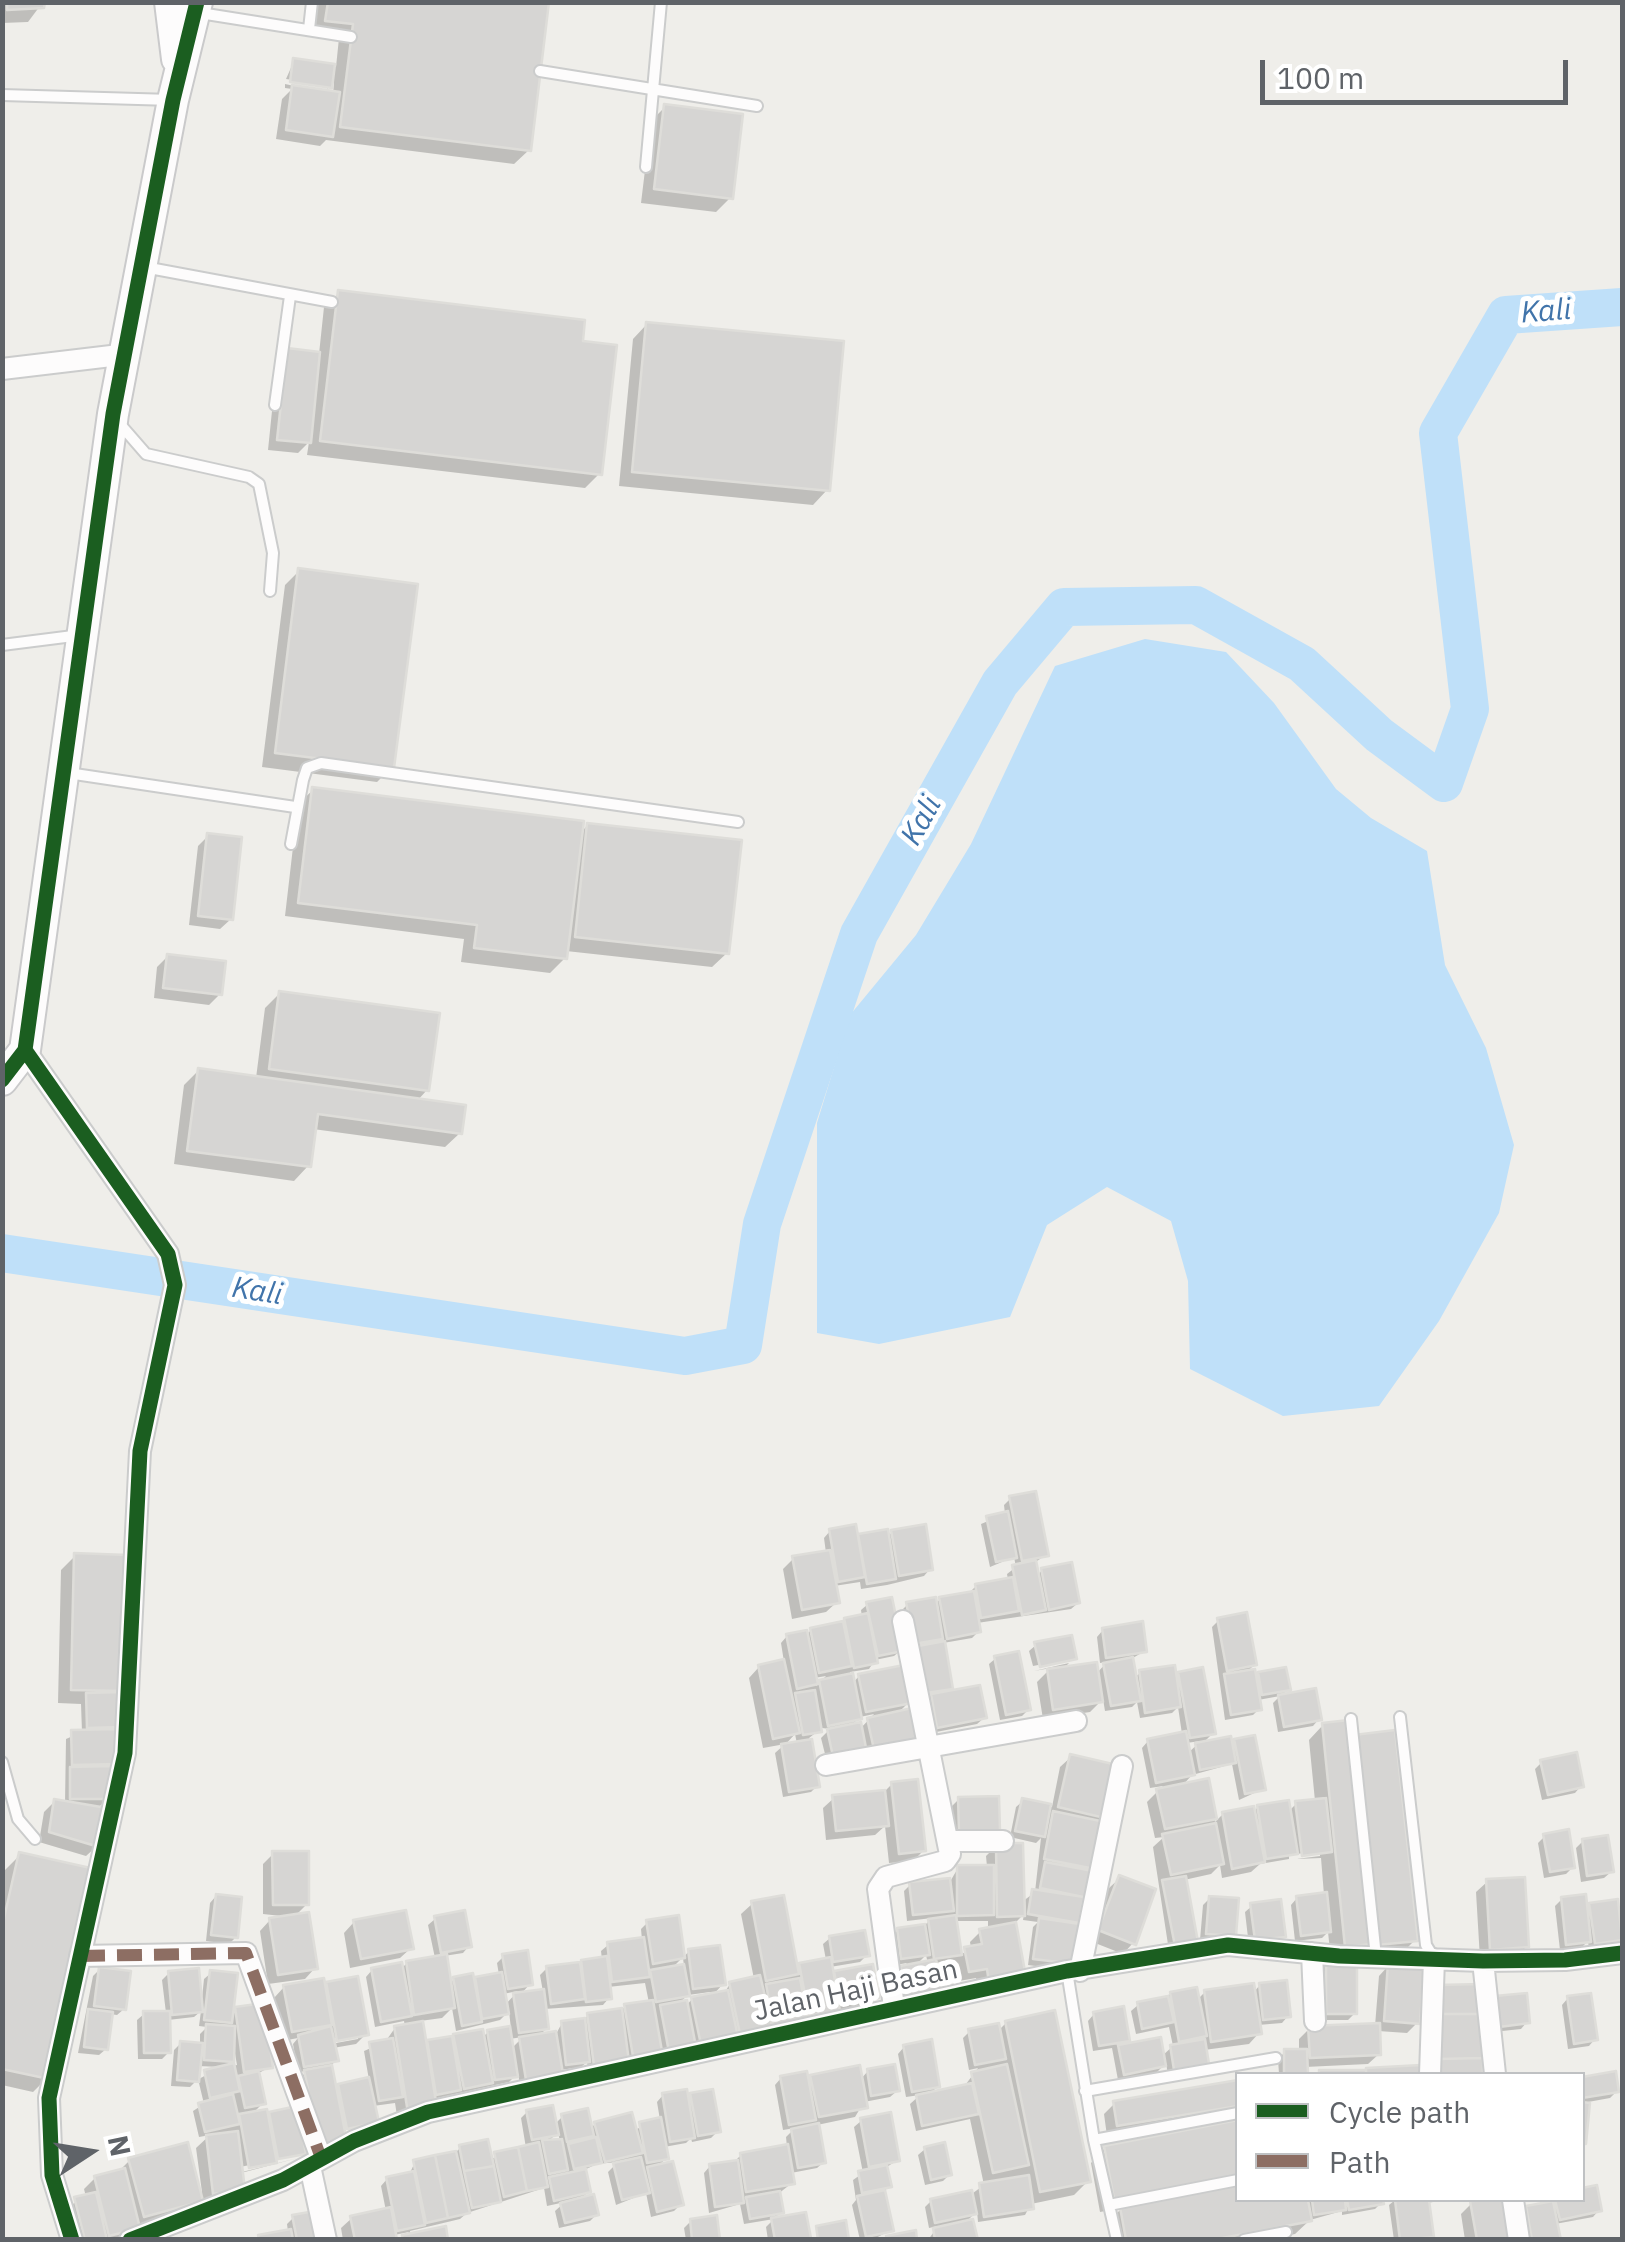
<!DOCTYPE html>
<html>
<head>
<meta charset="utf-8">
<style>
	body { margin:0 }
	#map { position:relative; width:1625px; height:2242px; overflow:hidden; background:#efeeea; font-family:"IBM Plex Sans",sans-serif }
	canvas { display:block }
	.frame { position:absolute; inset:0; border:5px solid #5f6368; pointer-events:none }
	.legend { position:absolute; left:1235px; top:2072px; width:350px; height:130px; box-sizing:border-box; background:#fff; border:2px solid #bfc1c3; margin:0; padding:12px 18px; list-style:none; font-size:30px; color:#5f6368 }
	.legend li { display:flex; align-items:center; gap:20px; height:50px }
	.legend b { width:50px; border:2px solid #bfc1c3 }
	.north { position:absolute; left:40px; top:2102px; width:100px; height:100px; -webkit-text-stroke:8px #fff; paint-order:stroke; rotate:78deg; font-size:28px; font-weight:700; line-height:40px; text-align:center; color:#5f6368 }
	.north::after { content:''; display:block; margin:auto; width:35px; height:45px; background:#5f6368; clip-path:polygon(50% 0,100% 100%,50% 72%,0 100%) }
	.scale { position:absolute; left:1260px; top:60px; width:308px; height:45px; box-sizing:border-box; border:5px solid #5f6368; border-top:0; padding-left:12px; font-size:30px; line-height:35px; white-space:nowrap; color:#5f6368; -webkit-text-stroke:8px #fff; paint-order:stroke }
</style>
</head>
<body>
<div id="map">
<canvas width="1625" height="2242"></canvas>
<div class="frame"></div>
<ul class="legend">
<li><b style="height:12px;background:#1b5e20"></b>Cycle path</li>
<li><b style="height:12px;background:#8d6e63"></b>Path</li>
</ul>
<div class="north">N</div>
<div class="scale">100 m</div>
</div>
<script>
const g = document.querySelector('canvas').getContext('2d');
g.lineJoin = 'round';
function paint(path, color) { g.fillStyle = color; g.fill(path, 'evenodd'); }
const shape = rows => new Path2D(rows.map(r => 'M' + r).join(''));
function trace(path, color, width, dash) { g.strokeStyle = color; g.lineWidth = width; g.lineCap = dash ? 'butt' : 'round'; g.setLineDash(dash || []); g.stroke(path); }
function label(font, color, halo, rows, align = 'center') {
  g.font = font + ' "IBM Plex Sans",sans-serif'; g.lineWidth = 10; g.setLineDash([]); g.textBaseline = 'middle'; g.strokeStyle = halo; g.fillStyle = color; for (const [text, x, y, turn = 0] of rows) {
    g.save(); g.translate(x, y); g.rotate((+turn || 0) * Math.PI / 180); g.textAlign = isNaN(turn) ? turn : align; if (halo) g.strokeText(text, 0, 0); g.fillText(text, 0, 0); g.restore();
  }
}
paint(shape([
	[1145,639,1226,652,1274,703,1336,789,1371,818,1427,851,1445,965,1486,1048,1514,1145,1499,1213,1439,1321,1379,1406,1283,1416,1190,1369,1188,1281,1171,1221,1107,1187,1047,1225,1010,1317,879,1344,817,1333,817,1123,850,1015,916,935,971,844,1055,666]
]), '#bfe0f9');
paint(shape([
	[2,2,43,2,28,22,2,23],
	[316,2,546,2,529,150,514,164,326,140,320,146,276,139,282,99,292,89,285,88,285,84,333,94,334,82,327,89,327,85,286,79,294,61,336,67,339,38,312,34],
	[665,107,730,198,716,212,641,203,651,121],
	[339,293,580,343,600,473,585,488,307,455,309,442,298,453,268,450,277,362,319,354,324,307],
	[647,324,827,490,813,505,619,486,633,339],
	[299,571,392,767,377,782,262,767,285,585],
	[313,790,580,833,588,825,727,953,712,967,566,951,565,958,550,973,461,962,464,939,285,916,298,804],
	[208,836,231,919,220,929,189,925,198,846],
	[168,956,220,994,209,1005,154,998,157,967],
	[280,993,427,1090,417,1101,460,1133,445,1147,313,1129,308,1166,294,1181,174,1164,184,1085,199,1070,256,1078,265,1008],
	[1010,1499,1046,1555,1034,1563,1037,1576,1042,1570,1078,1603,1071,1609,977,1623,979,1631,972,1638,943,1643,951,1693,984,1718,977,1724,931,1733,901,1611,907,1605,935,1605,940,1599,968,1594,976,1586,1008,1580,1007,1574,1016,1567,1014,1557,990,1567,981,1524,1005,1514,1004,1505],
	[830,1531,855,1537,886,1532,887,1538,892,1532,930,1569,924,1576,887,1585,861,1589,860,1582,834,1586,837,1602,826,1612,792,1619,783,1569,793,1559,826,1553,824,1538],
	[75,1556,125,1557,117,1763,111,1770,108,1798,98,1808,97,1846,86,1856,39,1842,44,1812,55,1801,65,1803,66,1739,82,1732,81,1704,58,1703,61,1570],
	[868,1604,901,1650,894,1656,875,1660,869,1669,850,1672,853,1683,859,1676,909,1702,897,1714,917,1743,828,1766,821,1738,830,1729,822,1728,809,1738,817,1786,811,1792,783,1797,775,1753,785,1744,763,1748,749,1678,759,1667,784,1662,781,1643,787,1636,805,1636,811,1630,862,1617,861,1610],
	[826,1676,816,1686,814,1678],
	[874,1714,860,1729,851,1726,860,1717],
	[795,1734,797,1744,784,1746],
	[1218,1621,1254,1665,1245,1674,1284,1670,1288,1689,1281,1697,1319,1719,1313,1726,1278,1732,1273,1703,1280,1696,1258,1700,1259,1709,1253,1715,1225,1720,1212,1627],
	[1103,1630,1145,1651,1131,1659,1134,1678,1140,1673,1174,1679,1179,1674,1213,1733,1202,1744,1230,1746,1235,1742,1263,1789,1239,1800,1232,1764,1192,1775,1181,1787,1207,1781,1215,1822,1223,1814,1253,1812,1258,1807,1288,1812,1296,1804,1315,1801,1309,1740,1323,1725,1415,1940,1401,1954,1331,1960,1328,1932,1322,1938,1295,1941,1291,1905,1297,1898,1324,1895,1321,1858,1296,1859,1320,1856,1320,1851,1289,1855,1289,1859,1260,1864,1251,1872,1222,1878,1220,1865,1211,1874,1184,1880,1196,1941,1169,1951,1153,1847,1164,1837,1155,1838,1147,1802,1163,1786,1150,1788,1142,1748,1148,1741,1182,1734,1178,1707,1172,1713,1140,1718,1137,1702,1132,1707,1105,1711,1103,1699,1090,1712,1043,1719,1037,1682,1051,1668,1034,1671,1069,1663,1063,1669,1097,1673,1107,1662,1100,1663,1097,1637],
	[1201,1741,1188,1753,1186,1743],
	[1036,1645,1074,1658,1033,1666,1029,1651],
	[996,1658,1029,1709,1022,1716,1000,1720,989,1664],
	[1071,1757,1103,1817,1097,1823,1102,1824,1086,1897,1081,1902,1072,1963,1066,1970,1028,1965,1033,1927,1038,1922,1023,1920,1024,1914,1014,1924,1023,1976,979,1992,976,1978,959,1981,955,1960,934,1963,901,2006,895,1975,907,1963,895,1965,891,1937,898,1930,924,1926,932,1918,907,1921,904,1891,910,1885,951,1880,958,1868,987,1867,986,1856,997,1845,1022,1902,1035,1892,1041,1838,1036,1843,1010,1837,1016,1807,1023,1801,1052,1807,1060,1767],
	[954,1921,988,1921,988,1930,981,1931,970,1942,971,1948,959,1956],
	[926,1955,928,1964,915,1966],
	[1542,1762,1581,1786,1575,1793,1542,1800,1535,1769],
	[892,1784,924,1850,913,1861,889,1863,885,1826,875,1835,826,1840,823,1808,834,1798,883,1793],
	[997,1798,953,1837,952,1806,959,1799],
	[1545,1836,1573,1867,1566,1874,1544,1878,1538,1843],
	[1583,1841,1611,1872,1604,1878,1581,1882,1576,1848],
	[273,1854,307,1904,294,1917,315,1968,305,1979,268,1984,260,1931,270,1920,290,1917,263,1914,263,1864],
	[20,1855,47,2078,33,2092,2,2085,2,1882,5,1870],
	[1120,1878,1133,1943,1123,1954,1090,1941,1109,1888],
	[1487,1882,1527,1946,1516,1957,1480,1959,1476,1892],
	[216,1896,236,1937,229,1944,206,1941,210,1903],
	[782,1898,796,1970,826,1960,823,1944,830,1938,863,1932,867,1955,860,1962,830,1967,831,1974,871,1967,877,1997,870,2004,805,2021,798,2028,768,2034,767,2028,728,2043,695,2050,694,2046,687,2053,663,2058,662,2054,654,2063,628,2067,627,2060,620,2067,588,2071,587,2062,581,2067,560,2070,554,2080,520,2085,518,2073,509,2082,433,2099,434,2107,424,2118,398,2122,395,2103,373,2106,376,2122,372,2126,372,2121,334,2129,335,2134,370,2128,343,2134,344,2141,334,2151,310,2156,295,2083,307,2071,298,2072,293,2044,298,2038,282,2041,274,1998,284,1987,356,1979,366,2034,356,2044,333,2048,336,2061,329,2067,334,2091,369,2080,364,2051,385,2042,395,2028,405,2027,404,2021,375,2027,366,1977,372,1970,400,1965,401,1969,407,1963,435,1958,428,1925,435,1919,463,1913,469,1946,463,1953,444,1956,449,1985,454,1979,499,1975,497,1963,504,1956,526,1953,530,1984,520,1995,543,1992,540,1975,547,1968,602,1960,601,1951,608,1945,642,1940,641,1929,647,1923,677,1918,683,1957,672,1968,684,1966,683,1958,689,1951,718,1947,723,1984,712,1996,724,1993,730,1984,754,1979,741,1914,752,1904],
	[645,1983,649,2003,588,2015,583,2021,562,2023,556,2034,538,2037,547,2028,544,2009,603,2005,609,1998,608,1987],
	[518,1991,505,2005,503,1994],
	[710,1992,710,1996,692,1999,686,2006,678,2004,688,1995],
	[452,2008,456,2031,500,2020,509,2011,511,2029,488,2032,482,2038,481,2032,455,2036,424,2046,420,2021,442,2018],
	[358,2034,358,2039,325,2045,324,2040],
	[523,2037,511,2049,509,2039],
	[1210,1898,1233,1935,1200,1940,1203,1905],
	[1562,1899,1585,1911,1590,1905,1621,1939,1615,1946,1589,1950,1588,1941,1582,1947,1560,1950,1555,1906],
	[1252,1906,1283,1936,1276,1942,1249,1946,1245,1912],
	[354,1922,411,1948,400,1958,350,1968,344,1933],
	[1327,1964,1355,2013,1348,2020,1320,2020,1320,1970],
	[1389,1965,1418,2022,1407,2033,1378,2031,1379,2054,1368,2064,1305,2067,1305,2074,1279,2074,1278,2059,1285,2052,1299,2052,1299,2039,1309,2029,1375,2026,1379,1976],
	[99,1970,124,2009,117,2015,110,2014,106,2049,99,2055,78,2053,93,1976],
	[169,1973,202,1998,204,1979,211,1973,231,2015,236,2009,270,2067,257,2074,263,2103,251,2115,295,2109,303,2153,236,2168,238,2173,298,2158,241,2173,243,2189,203,2203,202,2198,190,2211,137,2225,121,2240,77,2240,69,2206,86,2197,84,2189,95,2178,118,2172,130,2160,202,2192,196,2148,210,2135,199,2137,193,2111,204,2104,198,2079,190,2087,171,2086,174,2050,181,2043,200,2045,200,2034,207,2027,199,2026,201,2011,194,2017,168,2020,169,2052,162,2059,138,2059,137,2020,144,2014,166,2013,162,1980],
	[234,2048,237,2065,224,2068,231,2061],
	[198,2066,221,2067,197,2080],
	[1260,1985,1288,2016,1282,2023,1258,2025,1259,2033,1249,2044,1204,2050,1206,2063,1199,2070,1168,2075,1166,2063,1157,2072,1118,2080,1112,2048,1093,2051,1088,2021,1094,2014,1122,2009,1128,2045,1162,2056,1173,2046,1169,2027,1136,2034,1131,2011,1138,2005,1171,1994,1197,2000,1205,1992,1253,1993],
	[1568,1998,1595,2039,1589,2046,1568,2049,1562,2005],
	[1490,2005,1527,2022,1521,2029,1493,2032],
	[1006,2023,1088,2181,1074,2195,1031,2204,1025,2215,978,2222,977,2211,964,2224,975,2240,928,2240,938,2226,929,2228,925,2207,931,2201,973,2193,984,2185,970,2119,916,2131,910,2104,920,2095,906,2097,898,2054,904,2047,938,2086,929,2095,963,2088,978,2068,969,2070,963,2038,969,2032,998,2031],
	[1418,2067,1419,2074,1318,2074,1320,2073],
	[868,2071,897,2091,890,2097,864,2102,855,2117,817,2125,824,2162,817,2168,791,2173,792,2183,778,2194,781,2212,773,2220,806,2240,768,2240,766,2227,774,2219,744,2224,740,2204,709,2213,704,2173,710,2166,733,2163,741,2155,787,2147,786,2137,795,2128,783,2130,775,2085,781,2078,806,2082,812,2077,860,2080],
	[1582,2079,1616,2092,1610,2098,1588,2102,1582,2144],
	[1238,2083,1238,2108,1231,2115,1107,2136,1104,2114,1114,2104],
	[663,2095,687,2100,691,2095,718,2131,711,2138,692,2142,691,2138,686,2143,664,2147,666,2158,658,2167,681,2204,674,2211,651,2217,646,2193,616,2205,608,2172,618,2162,597,2164,584,2170,589,2191,580,2200,597,2214,590,2221,559,2228,555,2211,565,2202,547,2206,544,2188,467,2213,460,2219,410,2231,411,2236,446,2240,401,2240,409,2232,394,2235,395,2240,343,2240,341,2228,352,2218,386,2211,381,2186,387,2179,409,2175,415,2162,454,2154,460,2148,490,2159,526,2148,521,2118,527,2112,554,2125,562,2117,590,2129,595,2124,634,2130,660,2120,657,2102],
	[558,2132,560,2142,548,2142],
	[861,2121,898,2160,885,2168,889,2186,883,2193,891,2230,872,2240,860,2240,852,2205,856,2200,853,2180,863,2173,854,2127],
	[1238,2122,1238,2200,1381,2203,1375,2209,1342,2215,1342,2211,1310,2220,1295,2234,1267,2240,1110,2240,1107,2223,1122,2208,1100,2212,1091,2163,1105,2148],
	[925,2149,950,2174,943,2181,925,2185,918,2155],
	[1395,2200,1445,2200,1427,2203,1428,2240,1394,2240,1389,2205],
	[1501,2200,1508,2240,1465,2240,1461,2214,1471,2204],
	[1551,2200,1582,2200,1599,2210,1593,2217,1555,2224,1558,2240,1525,2240,1520,2215],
	[293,2218,318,2240,257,2240,288,2232,287,2224],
	[691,2221,717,2240,686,2240,684,2228]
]), '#0003');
trace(shape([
	[2,1253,685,1356,743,1345,762,1224,859,934,1000,683,1064,607,1196,605,1302,664,1379,735,1444,783,1470,709,1438,433,1506,315,1622,307]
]), '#bfe0f9', 38);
const building = shape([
	[7,2,45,2,44,8,7,10,7,2],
	[328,2,549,2,531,151,340,127,353,24,325,21,328,2],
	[293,58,335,64,332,88,290,82,293,58],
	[292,85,340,92,333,137,286,130,292,85],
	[664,104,743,114,733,199,654,189,664,104],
	[338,290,585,320,583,341,617,345,602,475,320,441,338,290],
	[646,322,844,341,830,491,632,472,646,322],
	[287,348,320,352,311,443,277,440,287,348],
	[298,568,418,584,394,768,275,753,298,568],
	[312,787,584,821,567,959,474,948,477,925,298,903,312,787],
	[587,823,742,840,729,954,575,937,587,823],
	[207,833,242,837,233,920,198,916,207,833],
	[167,954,226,961,222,995,163,988,167,954],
	[279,991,440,1013,429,1091,269,1069,279,991],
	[198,1068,466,1105,462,1134,318,1114,311,1167,187,1151,198,1068],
	[1036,1491,1049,1556,1022,1561,1009,1496,1036,1491],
	[1008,1511,1017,1558,996,1562,986,1516,1008,1511],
	[856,1524,865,1577,838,1582,829,1529,856,1524],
	[926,1524,933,1570,899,1576,891,1530,926,1524],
	[888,1529,896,1579,867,1584,858,1534,888,1529],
	[830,1550,840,1603,802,1610,792,1556,830,1550],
	[74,1553,128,1555,125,1691,71,1690,74,1553],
	[1036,1560,1046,1610,1022,1615,1012,1565,1036,1560],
	[1072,1562,1080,1603,1049,1610,1041,1568,1072,1562],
	[1013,1577,1019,1611,981,1618,975,1584,1013,1577],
	[974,1591,981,1632,947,1639,939,1597,974,1591],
	[892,1597,903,1651,878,1656,866,1602,892,1597],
	[936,1597,943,1639,914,1644,906,1602,936,1597],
	[1247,1612,1257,1665,1227,1671,1217,1618,1247,1612],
	[868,1613,878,1663,854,1668,844,1618,868,1613],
	[843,1621,852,1666,819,1673,810,1628,843,1621],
	[1143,1621,1147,1652,1106,1658,1102,1628,1143,1621],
	[807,1630,818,1684,797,1689,786,1634,807,1630],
	[1072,1635,1077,1659,1040,1667,1034,1642,1072,1635],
	[945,1641,953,1689,926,1693,918,1646,945,1641],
	[1019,1651,1031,1710,1006,1715,994,1656,1019,1651],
	[1133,1657,1141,1701,1111,1706,1103,1663,1133,1657],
	[784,1659,800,1733,773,1739,758,1665,784,1659],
	[1097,1662,1103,1702,1053,1710,1047,1669,1097,1662],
	[904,1665,912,1703,866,1712,858,1674,904,1665],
	[1175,1665,1181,1707,1145,1713,1139,1670,1175,1665],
	[1203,1667,1216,1734,1190,1738,1178,1672,1203,1667],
	[1286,1667,1291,1690,1262,1695,1258,1672,1286,1667],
	[1255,1669,1262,1710,1231,1715,1224,1674,1255,1669],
	[853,1673,862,1719,828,1726,819,1680,853,1673],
	[980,1685,987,1718,937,1728,931,1694,980,1685],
	[1316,1688,1322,1720,1284,1727,1278,1695,1316,1688],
	[815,1690,822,1732,803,1735,795,1693,815,1690],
	[121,1692,122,1727,87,1728,86,1693,121,1692],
	[912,1708,919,1744,875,1754,867,1718,912,1708],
	[1349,1720,1372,1944,1345,1947,1322,1723,1349,1720],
	[861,1722,867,1753,834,1761,827,1729,861,1722],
	[119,1729,120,1764,72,1765,71,1730,119,1729],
	[1395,1730,1418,1941,1377,1945,1354,1735,1395,1730],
	[1186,1731,1195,1775,1156,1783,1147,1739,1186,1731],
	[1255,1735,1266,1790,1245,1794,1234,1739,1255,1735],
	[1231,1736,1236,1763,1200,1770,1195,1743,1231,1736],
	[812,1739,820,1787,789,1792,781,1744,812,1739],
	[1577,1752,1584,1787,1548,1795,1540,1760,1577,1752],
	[1070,1754,1117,1765,1105,1818,1058,1807,1070,1754],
	[111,1766,111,1799,70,1799,70,1767,111,1766],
	[1209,1778,1217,1819,1165,1829,1156,1789,1209,1778],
	[918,1779,926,1851,899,1854,891,1782,918,1779],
	[885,1790,889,1826,836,1831,832,1795,885,1790],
	[999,1796,1000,1831,959,1832,958,1797,999,1796],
	[1022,1798,1051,1804,1045,1837,1015,1831,1022,1798],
	[1326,1798,1332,1852,1302,1856,1295,1801,1326,1798],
	[54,1799,107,1808,99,1847,49,1832,54,1799],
	[1289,1800,1298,1854,1266,1859,1257,1805,1289,1800],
	[1254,1806,1265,1862,1232,1869,1222,1812,1254,1806],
	[1053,1811,1105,1822,1095,1869,1044,1859,1053,1811],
	[1216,1823,1224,1864,1171,1875,1162,1834,1216,1823],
	[1569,1829,1575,1868,1550,1872,1543,1834,1569,1829],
	[1608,1835,1614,1872,1587,1876,1582,1839,1608,1835],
	[996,1843,1023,1843,1025,1916,997,1917,996,1843],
	[272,1851,309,1851,309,1905,273,1905,272,1851],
	[19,1852,95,1869,49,2079,2,2069,2,1927,19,1852],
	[1045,1862,1093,1871,1088,1898,1040,1888,1045,1862],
	[957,1865,994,1865,994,1915,957,1916,957,1865],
	[1119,1875,1156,1889,1136,1945,1098,1930,1119,1875],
	[1186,1876,1198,1942,1175,1946,1162,1880,1186,1876],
	[1525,1877,1529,1947,1490,1950,1486,1879,1525,1877],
	[950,1878,954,1911,913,1915,909,1882,950,1878],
	[1032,1889,1084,1897,1079,1923,1028,1914,1032,1889],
	[1327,1892,1331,1932,1301,1936,1296,1896,1327,1892],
	[216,1894,242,1897,238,1938,211,1935,216,1894],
	[1586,1894,1591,1942,1566,1945,1561,1897,1586,1894],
	[784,1895,799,1974,766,1981,751,1901,784,1895],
	[1209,1896,1239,1898,1236,1936,1206,1934,1209,1896],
	[1281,1899,1286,1937,1255,1940,1250,1903,1281,1899],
	[1618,1899,1622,1940,1595,1944,1589,1903,1618,1899],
	[406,1910,414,1949,361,1959,353,1920,406,1910],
	[465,1910,472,1947,441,1953,434,1916,465,1910],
	[309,1912,318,1969,278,1975,269,1918,309,1912],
	[679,1915,685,1958,653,1964,646,1920,679,1915],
	[956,1915,962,1955,934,1959,928,1919,956,1915],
	[1039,1918,1080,1924,1075,1964,1033,1959,1039,1918],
	[1016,1922,1026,1977,989,1983,987,1969,969,1972,964,1947,982,1944,979,1929,1016,1922],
	[925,1924,930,1955,901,1959,897,1928,925,1924],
	[865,1930,870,1956,833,1962,829,1936,865,1930],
	[644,1937,650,1977,612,1982,607,1942,644,1937],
	[720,1945,726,1985,693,1989,688,1949,720,1945],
	[528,1950,533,1985,508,1989,502,1954,528,1950],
	[447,1954,455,2008,414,2015,406,1961,447,1954],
	[607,1956,612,1999,586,2002,581,1960,607,1956],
	[831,1957,840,2011,809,2016,799,1963,831,1957],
	[936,1959,943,1994,907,2001,900,1966,936,1959],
	[1326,1961,1357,1961,1357,2014,1326,2014,1326,1961],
	[402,1962,412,2016,381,2022,371,1968,402,1962],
	[580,1962,585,1999,551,2004,546,1966,580,1962],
	[1388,1963,1424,1965,1420,2024,1384,2021,1388,1963],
	[684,1964,690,1996,656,2002,650,1970,684,1964],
	[873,1964,879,1998,840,2005,834,1971,873,1964],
	[99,1967,131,1971,126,2010,94,2006,99,1967],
	[199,1968,203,2012,172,2015,168,1971,199,1968],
	[210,1970,238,1973,232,2023,204,2020,210,1970],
	[502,1972,509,2014,482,2019,475,1977,502,1972],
	[473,1973,482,2022,462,2026,453,1977,473,1973],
	[760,1975,772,2026,740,2034,729,1982,760,1975],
	[358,1976,369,2035,337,2041,326,1982,358,1976],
	[324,1978,332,2025,292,2032,283,1985,324,1978],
	[800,1978,808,2022,774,2028,766,1984,800,1978],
	[1287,1980,1291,2017,1263,2020,1259,1983,1287,1980],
	[1254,1983,1262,2034,1211,2042,1204,1990,1254,1983],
	[1482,1984,1482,2014,1437,2014,1437,1985,1482,1984],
	[1197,1987,1207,2036,1179,2042,1170,1992,1197,1987],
	[544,1989,549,2029,519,2033,513,1993,544,1989],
	[728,1990,738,2037,701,2045,691,1997,728,1990],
	[1527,1993,1530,2023,1499,2027,1495,1996,1527,1993],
	[1591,1993,1598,2040,1574,2044,1567,1996,1591,1993],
	[1168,1996,1174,2022,1142,2029,1137,2002,1168,1996],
	[653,2000,663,2057,634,2062,624,2004,653,2000],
	[687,2000,696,2047,669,2052,660,2005,687,2000],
	[264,2003,273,2068,244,2072,235,2007,264,2003],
	[1124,2006,1130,2041,1099,2046,1093,2012,1124,2006],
	[622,2008,629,2062,594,2066,587,2013,622,2008],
	[88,2009,113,2012,108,2050,84,2047,88,2009],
	[1055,2010,1091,2182,1040,2192,1005,2021,1055,2010],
	[143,2011,170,2011,171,2053,144,2053,143,2011],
	[1437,2014,1482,2014,1483,2058,1438,2059,1437,2014],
	[585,2018,590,2062,566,2065,561,2021,585,2018],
	[423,2021,437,2108,408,2113,394,2026,423,2021],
	[999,2023,1006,2059,975,2065,968,2029,999,2023],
	[1380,2023,1381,2055,1310,2058,1308,2026,1380,2023],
	[206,2024,235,2026,234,2062,204,2060,206,2024],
	[331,2026,339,2061,304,2067,298,2035,331,2026],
	[510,2026,518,2077,495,2080,487,2030,510,2026],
	[483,2029,493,2083,464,2089,453,2034,483,2029],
	[556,2031,563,2074,526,2080,519,2037,556,2031],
	[452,2036,461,2090,436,2095,427,2040,452,2036],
	[1161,2037,1166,2066,1124,2075,1118,2045,1161,2037],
	[393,2038,403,2097,379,2101,369,2042,393,2038],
	[932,2039,940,2087,912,2092,903,2045,932,2039],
	[1205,2039,1209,2064,1174,2070,1170,2045,1205,2039],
	[180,2041,203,2043,199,2082,177,2080,180,2041],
	[1284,2049,1307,2049,1308,2074,1284,2074,1284,2049],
	[1483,2058,1483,2074,1438,2074,1438,2059,1483,2058],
	[234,2063,240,2091,210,2098,204,2070,234,2063],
	[895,2064,900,2091,871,2096,867,2069,895,2064],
	[1007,2064,1029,2165,993,2173,971,2072,1007,2064],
	[332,2065,347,2142,320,2147,304,2070,332,2065],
	[860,2065,868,2108,819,2117,810,2075,860,2065],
	[1421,2065,1421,2074,1366,2074,1366,2068,1421,2065],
	[1319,2070,1366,2070,1366,2074,1319,2074,1319,2070],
	[259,2071,266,2104,245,2108,238,2076,259,2071],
	[807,2071,816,2120,789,2125,780,2076,807,2071],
	[1616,2071,1619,2092,1582,2098,1582,2077,1616,2071],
	[369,2077,379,2122,347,2129,338,2084,369,2077],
	[1238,2080,1238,2106,1117,2126,1113,2101,1238,2080],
	[972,2083,979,2114,922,2126,916,2095,972,2083],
	[687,2089,695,2138,670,2142,662,2093,687,2089],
	[713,2089,721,2132,698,2136,690,2093,713,2089],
	[233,2094,240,2124,205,2132,198,2103,233,2094],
	[1582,2102,1590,2103,1586,2144,1582,2144,1582,2102],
	[553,2105,559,2135,532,2140,526,2110,553,2105],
	[297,2106,306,2154,278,2159,269,2112,297,2106],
	[588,2108,594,2136,567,2142,561,2114,588,2108],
	[267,2109,277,2163,249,2168,239,2114,267,2109],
	[632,2112,643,2153,605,2162,594,2122,632,2112],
	[891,2112,900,2161,869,2167,860,2118,891,2112],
	[661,2117,669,2159,647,2163,639,2122,661,2117],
	[1238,2120,1238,2175,1114,2199,1104,2146,1238,2120],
	[819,2123,826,2163,798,2168,791,2129,819,2123],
	[238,2131,245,2190,213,2194,206,2135,238,2131],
	[596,2137,602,2163,574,2169,568,2144,596,2137],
	[488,2139,494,2166,464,2171,459,2145,488,2139],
	[562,2139,568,2170,549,2174,542,2140,562,2139],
	[188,2142,203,2201,144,2217,128,2158,188,2142],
	[539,2142,548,2187,527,2191,518,2147,539,2142],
	[945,2142,952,2175,931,2180,924,2147,945,2142],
	[788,2144,795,2184,746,2192,740,2153,788,2144],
	[518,2147,527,2191,504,2197,494,2152,518,2147],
	[456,2151,470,2213,448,2218,435,2155,456,2151],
	[435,2155,448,2218,426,2223,413,2160,435,2155],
	[641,2157,650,2193,622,2200,613,2163,641,2157],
	[738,2160,744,2203,715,2207,709,2164,738,2160],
	[673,2161,684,2205,657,2212,647,2167,673,2161],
	[887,2165,892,2187,862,2193,858,2171,887,2165],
	[494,2166,501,2202,472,2208,464,2171,494,2166],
	[125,2168,140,2228,109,2236,94,2176,125,2168],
	[586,2169,591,2192,554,2201,549,2177,586,2169],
	[414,2171,425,2225,397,2231,386,2177,414,2171],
	[1029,2175,1034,2209,984,2217,979,2183,1029,2175],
	[1238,2185,1238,2200,1308,2200,1312,2221,1212,2240,1126,2240,1120,2207,1238,2185],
	[1597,2185,1602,2211,1560,2220,1555,2200,1582,2200,1582,2188,1597,2185],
	[885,2190,894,2231,866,2237,857,2196,885,2190],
	[972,2190,977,2214,935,2223,930,2199,972,2190],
	[780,2191,784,2213,750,2219,746,2197,780,2191],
	[96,2192,107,2240,85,2240,74,2197,96,2192],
	[594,2194,599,2215,565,2223,560,2203,594,2194],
	[1312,2200,1345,2200,1346,2210,1314,2215,1312,2200],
	[1347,2200,1383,2200,1384,2204,1349,2210,1347,2200],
	[1395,2200,1429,2200,1434,2237,1400,2240,1395,2200],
	[1503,2200,1510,2240,1477,2240,1470,2201,1503,2200],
	[1553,2201,1561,2240,1532,2240,1526,2206,1553,2201],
	[391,2207,397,2240,355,2240,350,2216,391,2207],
	[315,2211,320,2240,297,2240,292,2215,315,2211],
	[806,2212,811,2238,775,2240,771,2218,806,2212],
	[717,2215,720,2240,692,2240,690,2219,717,2215],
	[973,2219,978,2240,935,2240,933,2228,973,2219],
	[846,2220,849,2240,818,2240,816,2226,846,2220],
	[446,2226,448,2240,403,2240,402,2235,446,2226],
	[291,2229,293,2240,259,2240,258,2235,291,2229],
	[916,2230,917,2240,887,2240,886,2236,916,2230]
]);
paint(building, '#d6d5d3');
trace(building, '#deddd9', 2.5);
const lane = shape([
	[200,13,351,37],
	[309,29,312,2],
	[540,71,757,106],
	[2,95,172,100],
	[646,167,661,2],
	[144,267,332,302],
	[275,405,290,296],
	[119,423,146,454,249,477,259,484,273,553,270,591],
	[2,645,81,635],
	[68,773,295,807],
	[291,844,303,780,307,768,321,763,738,822],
	[1400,1717,1426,1945,1434,1958],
	[1351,1719,1376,1957],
	[2,1762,18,1819,35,1839],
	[1067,1971,1094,2140,1117,2240],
	[1085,2091,1276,2058],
	[1094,2140,1238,2113],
	[1109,2205,1238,2180],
	[1244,2240,1286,2232]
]);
const street = shape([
	[2,369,128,354],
	[25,1050,168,1254,175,1285,140,1451,125,1753,49,2098,52,2175,72,2240],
	[826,1765,1076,1721],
	[948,1841,1003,1841],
	[1312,1953,1315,2021],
	[80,1956,246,1953,321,2158],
	[1483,1961,1495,2074],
	[1080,1971,1122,1766],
	[894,2007,878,1889,886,1877,945,1861,950,1854,903,1621],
	[1430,2074,1434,1959],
	[310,2166,326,2240],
	[1513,2200,1519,2240],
	[130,2240,283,2180,354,2141,428,2112,1067,1971,1228,1945,1339,1956,1483,1961,1565,1960,1622,1953]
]);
const secondary = shape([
	[170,2,177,59],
	[2,1080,25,1050,113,414,173,100,197,2]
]);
trace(lane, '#cbcccc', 14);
trace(street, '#cbcccc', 24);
trace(secondary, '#cacacb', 34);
trace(lane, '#fdfcfc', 10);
trace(street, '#fdfcfc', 20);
trace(secondary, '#fdfcfc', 30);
trace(shape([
	[80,1956,246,1953,321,2158]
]), '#8d6e63', 12, [25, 12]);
trace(shape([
	[25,1050,168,1254,175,1285,140,1451,125,1753,49,2098,52,2175,72,2240],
	[2,1080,25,1050,113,414,173,100,197,2],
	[130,2240,283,2180,354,2141,428,2112,1067,1971,1228,1945,1339,1956,1483,1961,1565,1960,1622,1953]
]), '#1b5e20', 15);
label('28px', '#5f6368', '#fff', [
	["Jalan Haji Basan",856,1991,-12]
]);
label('italic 30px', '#4174aa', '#fff', [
	["Kali",1546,312,-4],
	["Kali",922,821,-61],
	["Kali",257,1292,9]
]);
</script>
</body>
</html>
